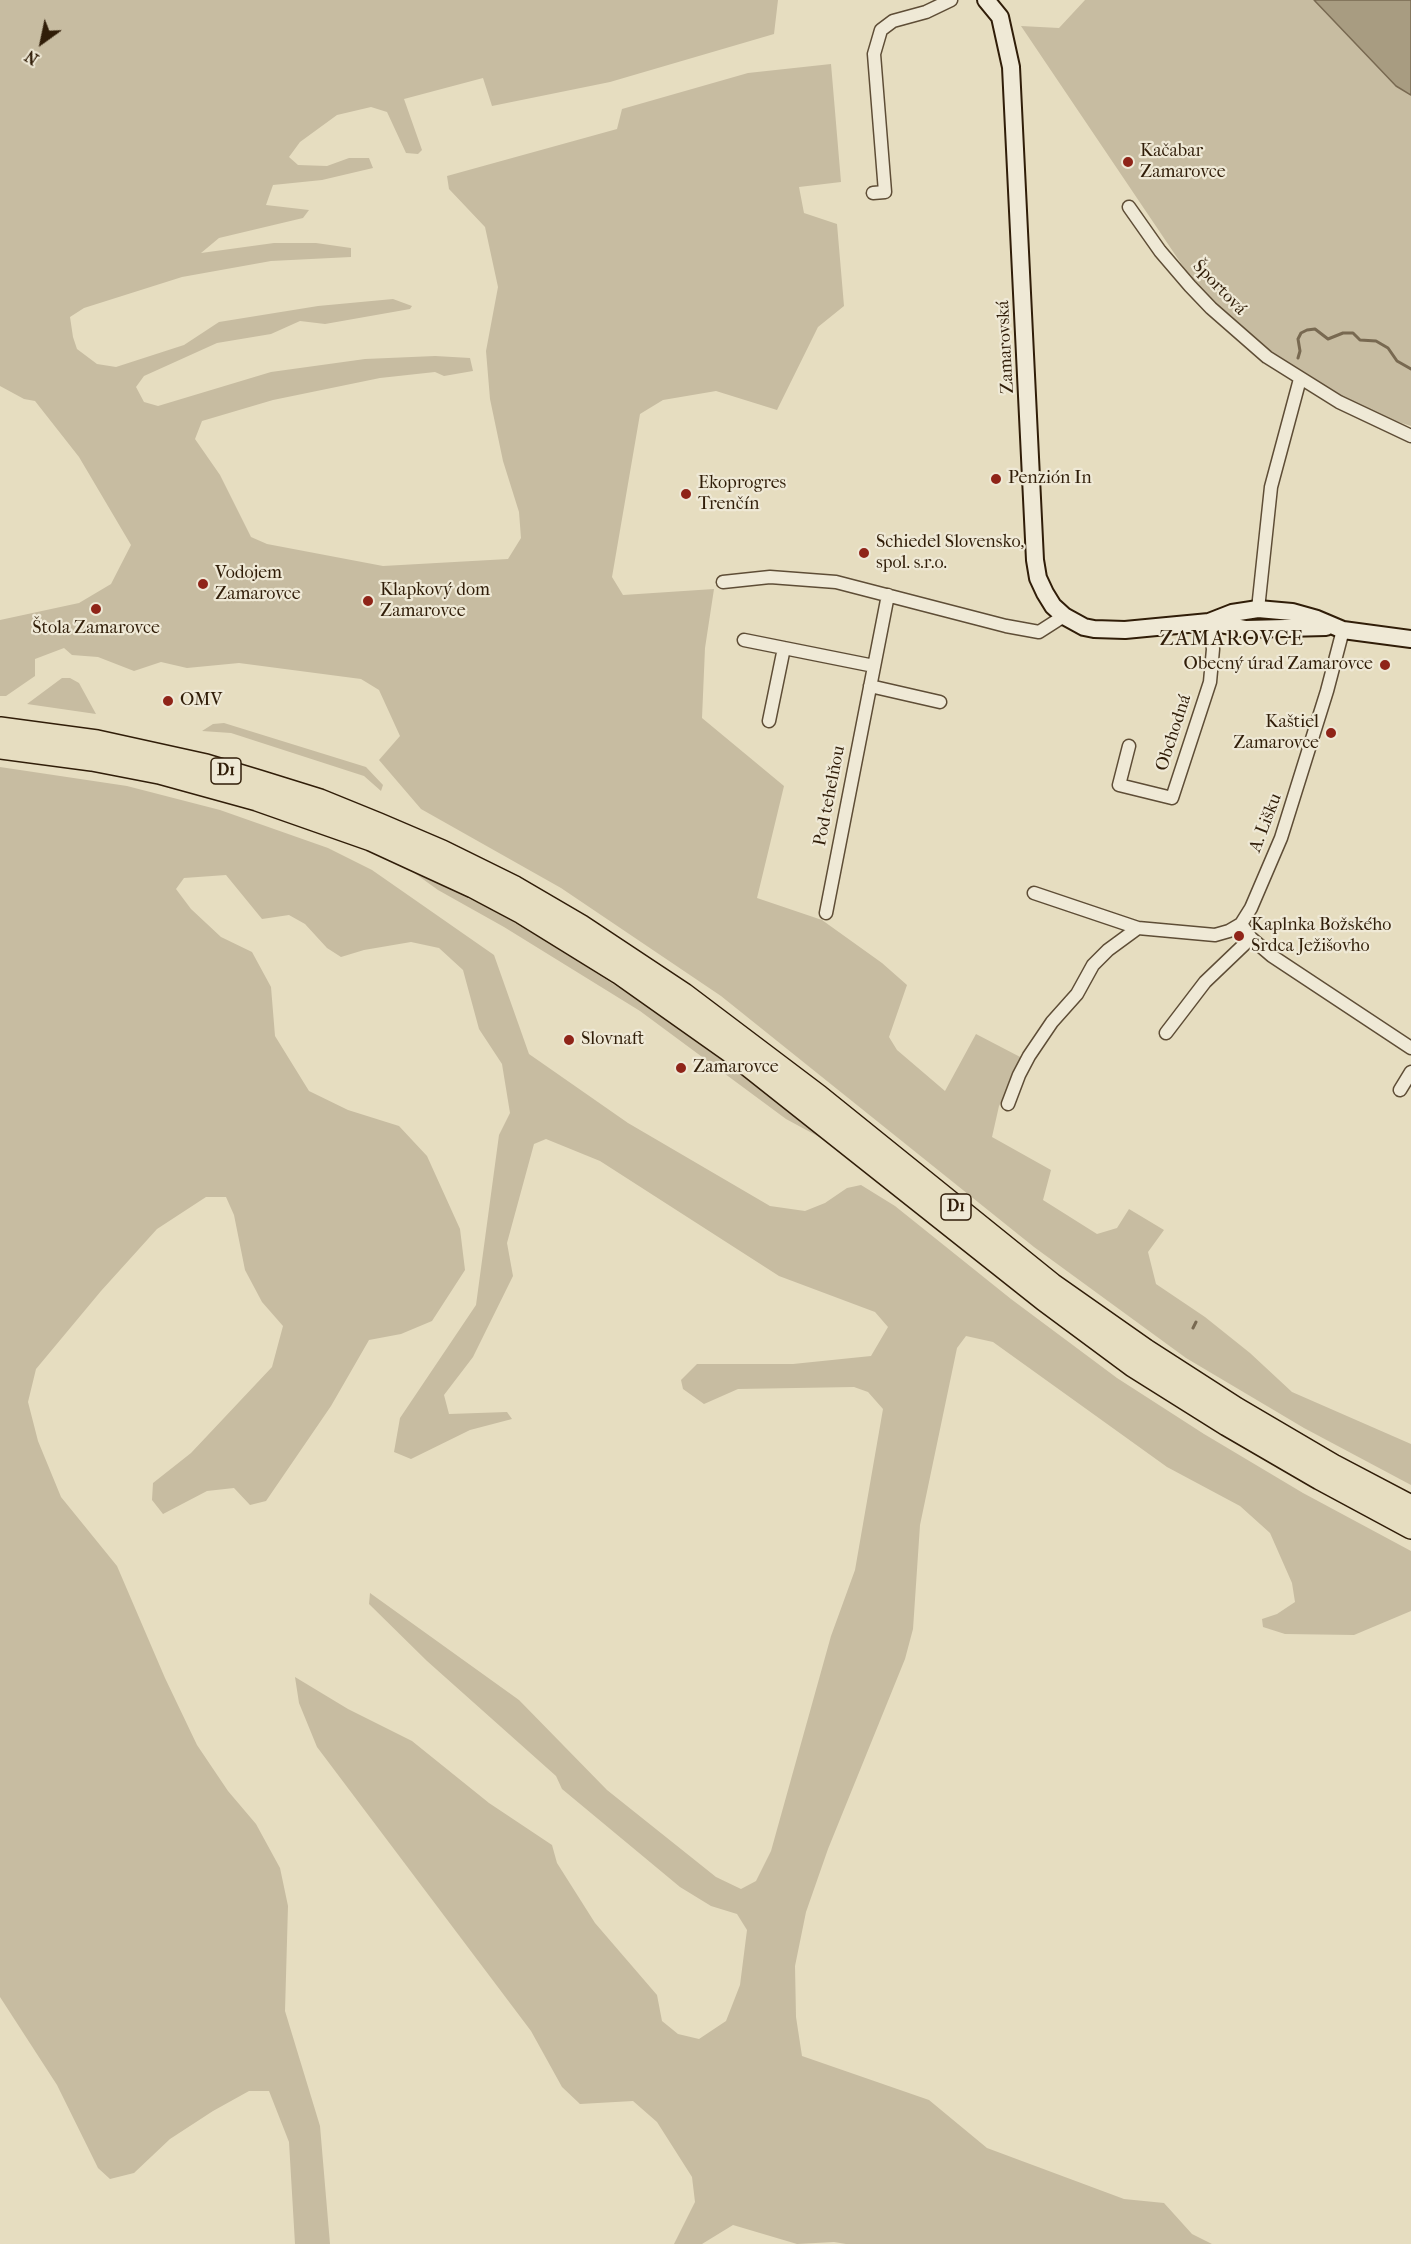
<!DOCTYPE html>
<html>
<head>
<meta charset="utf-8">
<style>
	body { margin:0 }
	#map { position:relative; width:1411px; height:2244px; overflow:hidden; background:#e6ddc0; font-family:"IM FELL French Canon",serif }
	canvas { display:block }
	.north { position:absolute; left:12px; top:12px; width:60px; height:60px; -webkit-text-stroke:4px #efe9d6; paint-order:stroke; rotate:213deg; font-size:16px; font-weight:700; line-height:24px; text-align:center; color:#301d08 }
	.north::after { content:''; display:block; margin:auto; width:21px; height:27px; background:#301d08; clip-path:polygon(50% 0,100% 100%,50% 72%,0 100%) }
</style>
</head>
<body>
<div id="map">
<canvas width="1411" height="2244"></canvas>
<div class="north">N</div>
</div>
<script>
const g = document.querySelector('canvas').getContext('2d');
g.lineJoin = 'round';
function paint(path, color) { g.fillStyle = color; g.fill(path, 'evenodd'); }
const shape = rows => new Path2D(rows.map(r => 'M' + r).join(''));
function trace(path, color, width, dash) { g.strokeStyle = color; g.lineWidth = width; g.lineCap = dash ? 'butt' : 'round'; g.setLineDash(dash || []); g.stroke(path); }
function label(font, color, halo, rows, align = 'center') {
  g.font = font + ' "IM FELL French Canon",serif'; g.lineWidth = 4.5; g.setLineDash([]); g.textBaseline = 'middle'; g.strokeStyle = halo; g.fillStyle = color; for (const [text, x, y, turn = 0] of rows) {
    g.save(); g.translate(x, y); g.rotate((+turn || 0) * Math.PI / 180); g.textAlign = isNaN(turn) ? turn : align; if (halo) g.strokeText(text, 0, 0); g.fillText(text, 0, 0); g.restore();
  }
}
paint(shape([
	[0,0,778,0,774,34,610,82,492,106,483,78,404,99,422,150,418,154,406,153,387,112,371,107,337,115,300,142,289,157,298,165,327,166,349,158,369,158,373,168,322,180,273,185,266,205,309,210,303,218,219,238,201,253,274,243,316,243,351,248,351,257,271,261,182,277,84,308,70,317,73,337,77,349,97,364,116,367,184,345,219,322,318,306,393,299,412,306,410,309,325,324,300,321,271,334,217,343,144,376,136,387,144,402,158,406,271,372,365,359,435,356,470,358,473,371,444,376,435,372,380,378,273,400,202,421,195,439,220,475,251,537,267,544,383,566,508,559,521,538,519,512,503,461,490,399,486,351,498,287,485,227,449,189,447,176,617,129,622,109,748,73,831,64,841,182,799,187,804,213,837,224,844,306,818,327,777,410,716,391,663,400,640,414,612,577,623,595,714,589,705,648,702,718,784,786,757,898,822,920,882,963,907,985,889,1037,897,1050,945,1091,976,1034,1024,1059,999,1106,992,1137,1051,1170,1043,1200,1097,1234,1117,1228,1129,1209,1164,1230,1148,1252,1156,1284,1205,1317,1250,1353,1292,1392,1411,1444,1411,1485,1304,1428,1186,1358,1034,1247,721,996,561,888,421,809,379,760,400,736,379,690,361,679,239,663,187,668,161,662,134,671,98,657,72,655,64,648,35,659,35,676,6,696,0,696,0,620,79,603,111,584,131,545,79,457,35,401,24,399,0,386],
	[1085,0,1314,0,1396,86,1411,95,1411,426,1389,419,1324,389,1277,363,1205,299,1021,26,1059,28],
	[62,678,70,678,79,683,96,714,27,704],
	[224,723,366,767,383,785,381,791,364,776,231,733,202,731,213,724],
	[0,767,127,786,220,810,328,848,372,870,494,955,529,1054,628,1123,770,1206,805,1211,825,1203,847,1188,861,1185,895,1206,1011,1299,1117,1378,1204,1434,1303,1493,1411,1551,1411,1611,1354,1635,1285,1634,1263,1627,1262,1619,1277,1614,1295,1602,1292,1583,1270,1533,1240,1506,1167,1467,993,1342,966,1336,957,1348,920,1525,913,1629,905,1659,828,1849,806,1912,795,1966,796,2017,802,2056,929,2100,987,2148,1124,2199,1164,2203,1192,2234,1212,2244,846,2244,834,2242,797,2244,733,2225,702,2244,674,2244,695,2202,692,2177,657,2122,633,2101,580,2104,562,2087,531,2031,317,1747,299,1703,295,1677,348,1709,412,1741,489,1803,552,1845,557,1863,595,1923,657,1995,662,2021,678,2034,699,2039,726,2021,740,1985,747,1930,737,1914,711,1906,680,1887,562,1789,556,1776,427,1661,369,1604,370,1593,519,1700,607,1790,716,1877,741,1889,756,1881,771,1851,831,1636,855,1570,883,1409,868,1392,854,1387,738,1389,704,1404,683,1389,681,1380,697,1364,793,1364,871,1356,888,1327,875,1312,779,1276,600,1161,546,1139,534,1144,507,1243,513,1276,473,1357,444,1395,449,1414,507,1412,512,1419,470,1430,411,1459,394,1452,400,1418,476,1305,499,1135,510,1113,502,1064,479,1029,463,970,439,948,411,942,364,950,341,957,327,948,305,924,289,915,262,919,226,875,184,878,176,889,191,909,221,937,252,952,271,987,275,1036,309,1091,348,1110,399,1126,427,1156,460,1229,465,1270,432,1321,401,1334,369,1340,331,1406,266,1501,250,1505,234,1488,207,1491,163,1514,152,1500,153,1483,191,1453,272,1367,283,1326,262,1302,245,1270,234,1215,226,1197,206,1197,157,1229,101,1291,36,1369,28,1402,38,1441,61,1497,117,1566,165,1678,197,1745,228,1791,256,1824,280,1868,288,1906,285,2011,320,2126,330,2244,295,2244,289,2142,269,2091,249,2091,213,2111,170,2139,134,2173,110,2179,98,2168,57,2085,0,1997],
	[413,872,497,912,573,958,655,1011,746,1078,823,1139,786,1119,640,1011,504,927,438,890]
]), '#c7bca1');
const water = shape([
	[1314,0,1411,0,1411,95,1396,86,1314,0]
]);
paint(water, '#a89c81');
trace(water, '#786951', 1.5);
trace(shape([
	[1298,358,1300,351,1298,339,1301,333,1307,330,1315,329,1328,339,1343,333,1353,333,1360,340,1376,341,1388,348,1397,361,1411,369],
	[1193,1328,1196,1322]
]), '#786951', 3);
const minor = shape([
	[873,193,885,192,874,54,881,30,893,21,926,12,951,0],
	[1129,207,1160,251,1190,286,1211,308,1267,357,1339,402,1411,436],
	[723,582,770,577,836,582,1006,626,1039,632,1064,616],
	[1258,609,1271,487,1300,379],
	[744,640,874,666],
	[870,686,940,702],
	[769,721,784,648],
	[1129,746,1119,785,1172,798,1210,682,1213,649,1209,622],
	[1034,893,1138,928,1215,935,1229,931,1241,924,1251,908,1281,838,1327,691,1343,630],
	[826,913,888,595],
	[1241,924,1251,938,1272,956,1411,1048],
	[1166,1033,1205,982,1251,938],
	[1400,1090,1411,1072],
	[1008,1104,1019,1075,1029,1056,1052,1022,1077,994,1093,965,1108,950,1138,928]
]);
const secondary = shape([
	[986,0,1000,17,1011,67,1035,560,1038,578,1045,593,1053,606,1064,616,1084,627,1094,629,1125,630,1209,622,1232,613,1258,609,1292,612,1317,619,1343,630,1411,639],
	[1209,622,1246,629,1326,627]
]);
const motorway = shape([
	[0,728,97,741,206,765,259,781,320,800,379,824,442,851,515,887,580,925,684,994,819,1096,1052,1284,1146,1350,1236,1408,1333,1465,1411,1506],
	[0,748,92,760,159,773,257,800,371,840,473,887,522,913,619,973,735,1055,1044,1300,1133,1366,1227,1425,1320,1479,1411,1528]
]);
trace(minor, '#5e4d36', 15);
trace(secondary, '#301d08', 20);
trace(motorway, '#301d08', 24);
trace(minor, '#efe9d6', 12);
trace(secondary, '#efe9d6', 16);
trace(motorway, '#e6ddc0', 21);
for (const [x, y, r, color] of [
	[1128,162,6,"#8f2418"],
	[996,479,6,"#8f2418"],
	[686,494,6,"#8f2418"],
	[864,553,6,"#8f2418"],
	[203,584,6,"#8f2418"],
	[368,601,6,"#8f2418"],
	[96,609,6,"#8f2418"],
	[1385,665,6,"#8f2418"],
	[168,701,6,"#8f2418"],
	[1331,733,6,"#8f2418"],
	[1239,936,6,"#8f2418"],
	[569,1040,6,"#8f2418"],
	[681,1068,6,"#8f2418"]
]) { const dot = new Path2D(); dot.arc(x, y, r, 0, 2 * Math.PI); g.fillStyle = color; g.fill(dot); trace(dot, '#efe9d6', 2); }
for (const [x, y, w] of [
	[226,771,30],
	[956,1207,30]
]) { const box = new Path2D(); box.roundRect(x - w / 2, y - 13, w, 26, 4.5); g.fillStyle = '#efe9d6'; g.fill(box); trace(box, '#301d08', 1.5); }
label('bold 16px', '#301d08', null, [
	["D1",226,771],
	["D1",956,1207]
]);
label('18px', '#301d08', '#efe9d6', [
	["Kačabar",1140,152],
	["Zamarovce",1140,173],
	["Penzión In",1008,479],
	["Ekoprogres",698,484],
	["Trenčín",698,505],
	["Schiedel Slovensko,",876,543],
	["spol. s.r.o.",876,564],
	["Vodojem",215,574],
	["Zamarovce",215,595],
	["Klapkový dom",380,591],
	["Zamarovce",380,612],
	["Štola Zamarovce",96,629,"center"],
	["Obecný úrad Zamarovce",1373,665,"right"],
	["OMV",180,701],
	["Kaštiel",1319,723,"right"],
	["Zamarovce",1319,744,"right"],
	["Kaplnka Božského",1251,926],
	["Srdca Ježišovho",1251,947],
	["Slovnaft",581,1040],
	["Zamarovce",693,1068]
], 'left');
label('18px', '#301d08', '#efe9d6', [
	["Športová",1219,288,46],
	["Zamarovská",1006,347,-93],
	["Obchodná",1174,733,-72],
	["Pod tehelňou",830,796,-79],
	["A. Lišku",1266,823,-69]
]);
g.letterSpacing = '1.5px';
label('21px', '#301d08', '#efe9d6', [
	["ZAMAROVCE",1232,640]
]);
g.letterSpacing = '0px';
</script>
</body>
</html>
